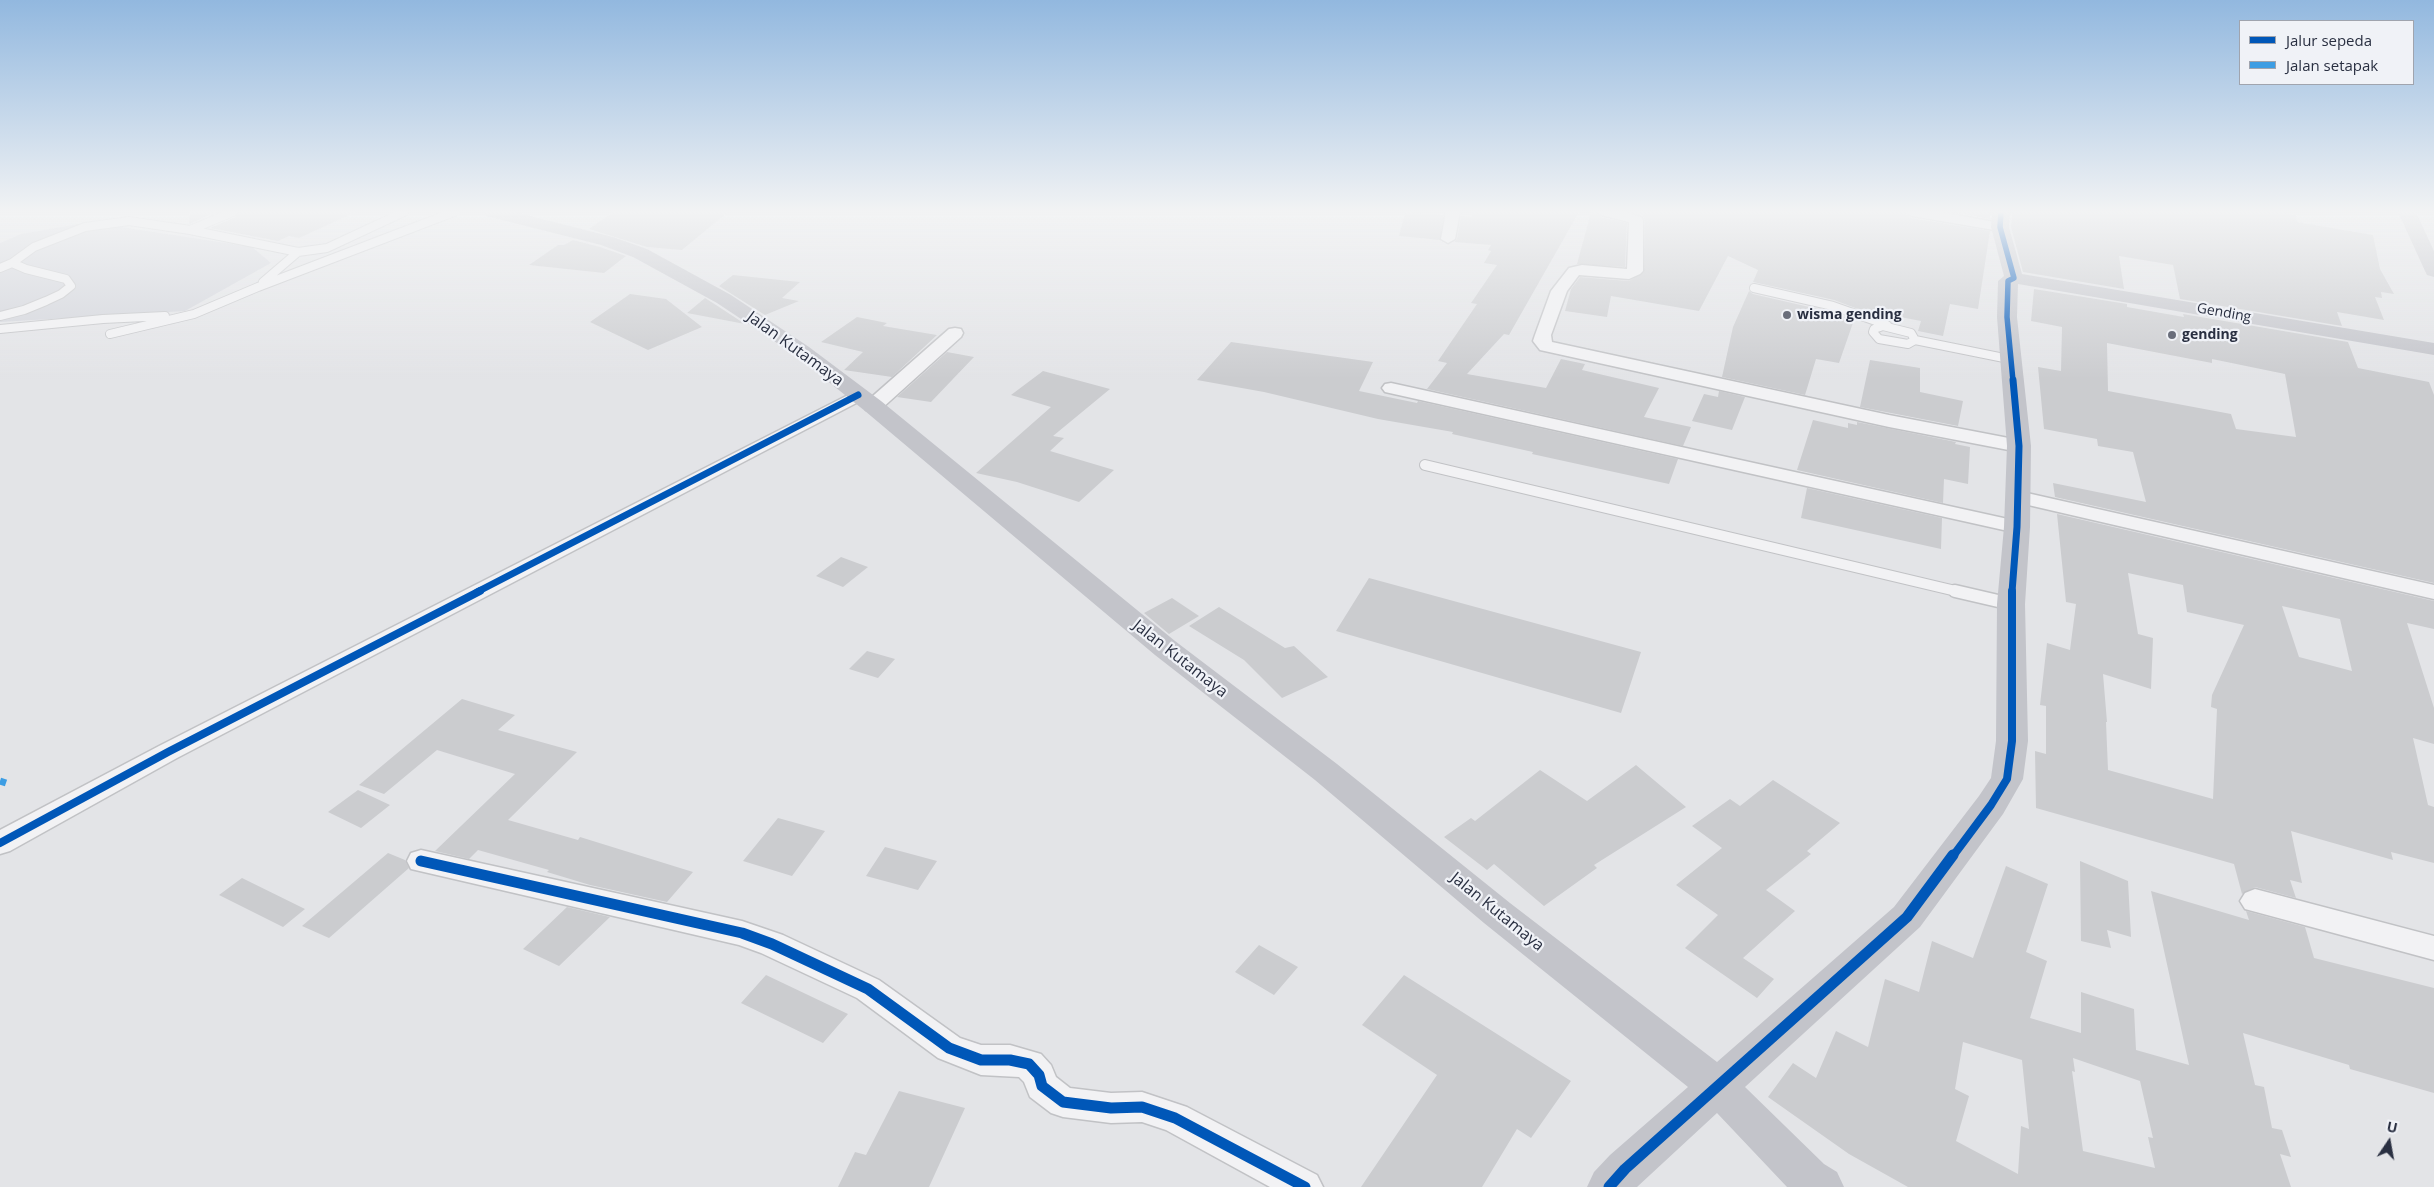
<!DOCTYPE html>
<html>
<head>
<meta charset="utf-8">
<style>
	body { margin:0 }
	#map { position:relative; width:2434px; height:1187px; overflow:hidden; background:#e3e4e7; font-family:"Open Sans",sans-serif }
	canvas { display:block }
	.legend { position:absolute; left:2239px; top:20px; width:175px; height:65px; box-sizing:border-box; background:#f0f2f7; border:1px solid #a0a4ae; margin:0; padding:6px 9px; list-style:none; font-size:15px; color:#292f41 }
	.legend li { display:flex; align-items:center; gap:10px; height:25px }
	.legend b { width:25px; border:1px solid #a0a4ae }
	.north { position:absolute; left:2364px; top:1117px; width:50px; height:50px; -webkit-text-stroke:4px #f0f2f7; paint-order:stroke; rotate:12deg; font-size:14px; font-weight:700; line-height:20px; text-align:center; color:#292f41 }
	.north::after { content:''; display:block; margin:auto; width:18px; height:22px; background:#292f41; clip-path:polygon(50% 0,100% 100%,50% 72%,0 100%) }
</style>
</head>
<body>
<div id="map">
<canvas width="2434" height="1187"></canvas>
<ul class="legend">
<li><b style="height:6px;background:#0057b8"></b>Jalur sepeda</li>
<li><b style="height:6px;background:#3d9de3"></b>Jalan setapak</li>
</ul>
<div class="north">U</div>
</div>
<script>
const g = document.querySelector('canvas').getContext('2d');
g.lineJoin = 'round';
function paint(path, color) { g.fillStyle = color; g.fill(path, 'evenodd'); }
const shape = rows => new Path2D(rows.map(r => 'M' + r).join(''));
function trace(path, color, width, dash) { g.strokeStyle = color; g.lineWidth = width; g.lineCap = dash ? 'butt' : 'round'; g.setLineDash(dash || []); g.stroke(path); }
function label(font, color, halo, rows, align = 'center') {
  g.font = font + ' "Open Sans",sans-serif'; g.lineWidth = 4.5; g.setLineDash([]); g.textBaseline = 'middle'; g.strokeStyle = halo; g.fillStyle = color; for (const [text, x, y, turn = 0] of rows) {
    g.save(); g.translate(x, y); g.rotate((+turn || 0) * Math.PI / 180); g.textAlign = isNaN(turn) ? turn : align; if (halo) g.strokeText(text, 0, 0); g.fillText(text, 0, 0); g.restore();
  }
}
paint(shape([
	[89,222,252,247,271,263,185,311,0,322,0,243,21,234]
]), '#d1d3da');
paint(shape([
	[190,212,216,212,189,224],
	[239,212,356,212,299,238,289,236,278,241,210,228,235,217],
	[613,212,728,212,682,250,647,247,589,229],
	[1405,212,1444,215,1440,240,1399,236],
	[1472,212,1579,212,1509,335,1504,334,1467,374,1546,388,1561,359,1585,364,1582,370,1659,388,1644,417,1691,427,1683,446,1427,389,1447,363,1438,361,1477,304,1471,303,1497,265,1484,263,1491,251,1488,250,1491,245,1454,242,1457,239,1461,216,1472,217],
	[1591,212,1597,212,1601,217,1627,223,1625,267,1577,264],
	[1632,212,1903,212,1912,218,1990,231,1978,309,1950,304,1943,336,1918,331,1921,321,1858,309,1834,300,1753,282,1758,270,1728,256,1699,311,1611,296,1607,317,1565,311,1571,289,1580,277,1629,281,1644,272,1645,220,1642,215],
	[1953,212,1990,212,1990,219],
	[2012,212,2283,212,2296,215,2297,222,2373,235,2380,269,2394,294,2381,292,2382,298,2375,297,2384,320,2337,312,2342,326,2180,299,2173,265,2119,256,2124,289,2023,272,2011,227],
	[573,240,600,247,626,256,604,273,529,265,558,245,564,245],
	[733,275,800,282,782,298,799,301,765,315,719,286],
	[2034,289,2127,304,2127,307,2184,317,2183,314,2348,342,2358,368,2429,382,2434,395,2434,583,2055,497,2053,483,2146,502,2133,452,2098,446,2097,439,2044,429,2038,367,2061,371,2062,327,2031,321],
	[2107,343,2212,363,2212,359,2285,374,2296,437,2236,429,2231,414,2108,391],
	[1749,291,1753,294,1831,312,1854,320,1839,363,1816,359,1805,395,1722,377,1733,327],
	[630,294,666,299,702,327,648,350,590,322],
	[705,298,716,305,745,324,687,313],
	[857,317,887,323,883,326,937,335,892,377,844,370,863,352,821,342],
	[1231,342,1373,362,1359,391,1417,403,1418,401,1678,459,1669,484,1532,454,1533,452,1452,434,1453,432,1378,419,1264,392,1197,380],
	[947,352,974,357,931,402,897,397],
	[1870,360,1920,368,1920,392,1963,401,1958,426,1860,407],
	[1043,371,1110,389,1053,436,1064,438,1050,451,1114,470,1079,502,1017,482,976,473,1051,407,1011,395],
	[1719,391,1745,397,1732,430,1692,421,1704,394,1718,397],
	[1813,420,1848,428,1848,423,1857,425,1857,422,1956,442,1955,444,1970,447,1968,484,1944,479,1943,503,1797,470],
	[1807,488,1942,518,1941,549,1801,518],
	[2057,514,2434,601,2434,629,2407,623,2434,708,2434,744,2413,738,2428,805,2434,807,2434,863,2391,852,2393,860,2291,831,2302,883,2290,880,2296,898,2255,887,2242,894,2234,864,2036,808,2035,751,2046,754,2046,706,2040,705,2047,643,2070,650,2076,604,2066,602],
	[2128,573,2183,585,2187,612,2244,625,2212,695,2211,707,2217,709,2213,799,2108,770,2106,722,2107,722,2103,674,2151,689,2153,638,2138,634],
	[2282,606,2340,619,2352,671,2299,657],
	[841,557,868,567,843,587,816,576],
	[1369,578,1641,652,1621,713,1336,631],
	[1172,598,1199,616,1169,634,1144,613],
	[1219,607,1285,648,1294,646,1328,677,1282,698,1244,660,1189,626],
	[867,651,895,659,878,678,849,669],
	[462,699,515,715,498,730,577,752,508,820,578,840,580,837,693,872,667,902,590,885,547,872,549,870,478,850,469,859,435,851,515,774,437,750,384,794,359,785],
	[1636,765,1686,807,1594,865,1597,868,1544,906,1494,864,1487,870,1444,837,1471,818,1475,821,1540,770,1587,801],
	[1773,780,1840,823,1807,851,1811,854,1766,890,1795,911,1743,958,1774,979,1757,998,1685,948,1718,915,1676,885,1722,848,1692,826,1730,799,1740,806],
	[358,790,390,805,361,828,328,812],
	[778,818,825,831,792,876,743,861],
	[885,847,937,861,918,890,866,876],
	[388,853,405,860,409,868,329,938,302,926],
	[2080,861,2128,881,2131,937,2107,930,2111,948,2081,941],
	[2006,866,2048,884,2026,952,2047,961,2030,1018,2081,1033,2081,992,2134,1009,2136,1050,2189,1065,2151,891,2249,920,2246,911,2305,927,2314,958,2434,988,2434,1093,2350,1069,2349,1065,2243,1033,2255,1085,2264,1087,2272,1128,2282,1130,2291,1157,2280,1154,2291,1187,1908,1187,1849,1154,1768,1097,1793,1063,1816,1078,1836,1031,1868,1047,1885,979,1919,992,1932,941,1973,958],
	[1963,1042,2022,1060,2029,1129,2021,1126,2018,1174,1956,1141,1969,1096,1955,1089],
	[2073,1058,2140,1081,2153,1138,2148,1137,2155,1168,2083,1151,2072,1071,2075,1072],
	[242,878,305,909,283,927,219,895],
	[567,907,610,917,559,966,523,949],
	[1259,945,1298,967,1274,995,1235,972],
	[766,975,848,1014,823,1043,741,1003],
	[1404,975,1571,1081,1531,1138,1517,1129,1482,1187,1361,1187,1437,1075,1362,1025],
	[899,1091,965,1108,929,1187,838,1187,855,1152,866,1155]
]), '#cbcccf');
const laneFar2 = shape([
	[233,212,190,230,298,252,327,248,404,212],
	[0,268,12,263,34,247,85,227,129,221,190,230],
	[263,282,298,252],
	[1754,288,1833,306,1887,325],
	[0,316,24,310,46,301,61,294,71,286,66,279,26,269,12,263],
	[1883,326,1911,333,1915,340,1908,344,1879,339,1873,332,1874,329,1883,326],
	[0,329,103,319,165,316],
	[110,334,194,314,258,287,454,212],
	[1915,340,2009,359]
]);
const laneFar1 = shape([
	[1425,465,1960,592]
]);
const lane = shape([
	[1955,591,2011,604]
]);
const street = shape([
	[1446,212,1460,212,1455,239,1448,243,1441,239,1446,212],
	[1599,212,1624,212,1641,217,1643,220,1643,271,1640,274,1629,279,1579,275,1567,291,1551,335,1552,342,1889,415,2019,440,2026,442,2029,446,2026,450,2019,452,1889,427,1540,350,1533,341,1535,335,1551,291,1569,268,1582,265,1627,269,1629,222,1601,215,1599,212],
	[1905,212,1940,212,2000,223,2007,227,2000,231,1912,216,1905,212],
	[955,328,961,329,963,333,961,337,880,410,866,410,864,406,866,402,949,329,955,328],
	[1391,383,2017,521,2024,523,2028,527,2024,531,2017,533,1385,392,1382,388,1385,384,1391,383],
	[858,390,864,391,867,395,864,399,177,758,10,851,0,854,0,830,159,746,858,390],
	[2018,491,2434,585,2434,599,2011,501,2008,497,2011,493,2018,491],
	[421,850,742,921,783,935,879,980,960,1038,981,1045,1010,1045,1041,1054,1051,1065,1056,1077,1070,1088,1111,1093,1142,1092,1187,1107,1317,1175,1323,1187,1270,1187,1166,1130,1142,1122,1111,1123,1063,1117,1051,1113,1030,1097,1024,1082,1019,1077,981,1075,938,1058,857,998,761,953,739,945,411,869,407,861,411,853,421,850],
	[2255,889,2434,936,2434,960,2245,909,2240,901,2245,893,2255,889]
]);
trace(laneFar2, '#c1c2c5', 10);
trace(laneFar1, '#c1c2c5', 12);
trace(lane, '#c1c2c5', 15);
trace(street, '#c1c2c5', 3);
trace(laneFar2, '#f2f2f4', 8);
trace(laneFar1, '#f2f2f4', 10);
trace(lane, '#f2f2f4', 12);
paint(street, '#f2f2f4');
paint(shape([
	[484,212,515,212,613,237,647,249,731,295,809,347,881,401,1175,641,1337,764,1510,903,1717,1062,1894,907,1979,796,1991,778,1996,741,1997,604,2004,527,2007,446,1997,317,1998,281,2004,276,1991,227,1992,212,2010,212,2009,227,2022,274,2434,343,2434,355,2018,284,2017,317,2031,446,2030,527,2025,604,2028,741,2023,779,2003,814,1920,927,1745,1087,1824,1164,1837,1172,1844,1187,1787,1187,1717,1113,1637,1187,1587,1187,1594,1172,1610,1155,1688,1087,1484,923,1315,780,1155,655,865,411,795,355,717,303,633,257,601,245,486,216,484,212],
	[2398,212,2416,212,2434,251,2434,277,2427,275,2425,271,2398,212]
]), '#c3c4ca');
trace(shape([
	[0,781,6,783]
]), '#3d9de3', 7, [14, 7]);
trace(shape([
	[2001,212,2000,227,2014,278,2008,281,2007,317,2013,381]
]), '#0057b8', 5.5);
trace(shape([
	[477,592,858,395],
	[2012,592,2017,527,2019,446,2013,380]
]), '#0057b8', 7);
trace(shape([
	[0,843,168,752,480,591],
	[1953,856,1991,805,2007,779,2012,741,2012,591]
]), '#0057b8', 8);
trace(shape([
	[421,861,742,933,772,944,868,989,949,1048,981,1060,1010,1060,1029,1064,1039,1075,1042,1086,1063,1102,1111,1108,1142,1107,1175,1118,1305,1187],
	[1609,1187,1625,1169,1907,917,1953,855]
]), '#0057b8', 11);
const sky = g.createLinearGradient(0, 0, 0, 379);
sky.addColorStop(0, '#92b8df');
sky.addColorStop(0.56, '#f2f3f4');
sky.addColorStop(1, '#f2f3f400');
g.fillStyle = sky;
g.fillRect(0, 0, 2434, 379);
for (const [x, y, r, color] of [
	[1787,315,5,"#6a6e7b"],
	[2172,335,5,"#6a6e7b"]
]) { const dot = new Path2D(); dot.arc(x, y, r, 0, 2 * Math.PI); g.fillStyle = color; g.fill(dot); trace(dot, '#f0f2f7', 2); }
label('14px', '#292f41', '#f0f2f7', [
	["Gending",2224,313,10]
]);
label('bold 14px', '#292f41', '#f0f2f7', [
	["wisma gending",1797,315],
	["gending",2182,335]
], 'left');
label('16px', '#292f41', '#f0f2f7', [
	["Jalan Kutamaya",795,349,36],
	["Jalan Kutamaya",1180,659,38],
	["Jalan Kutamaya",1497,912,39]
]);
</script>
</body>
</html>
